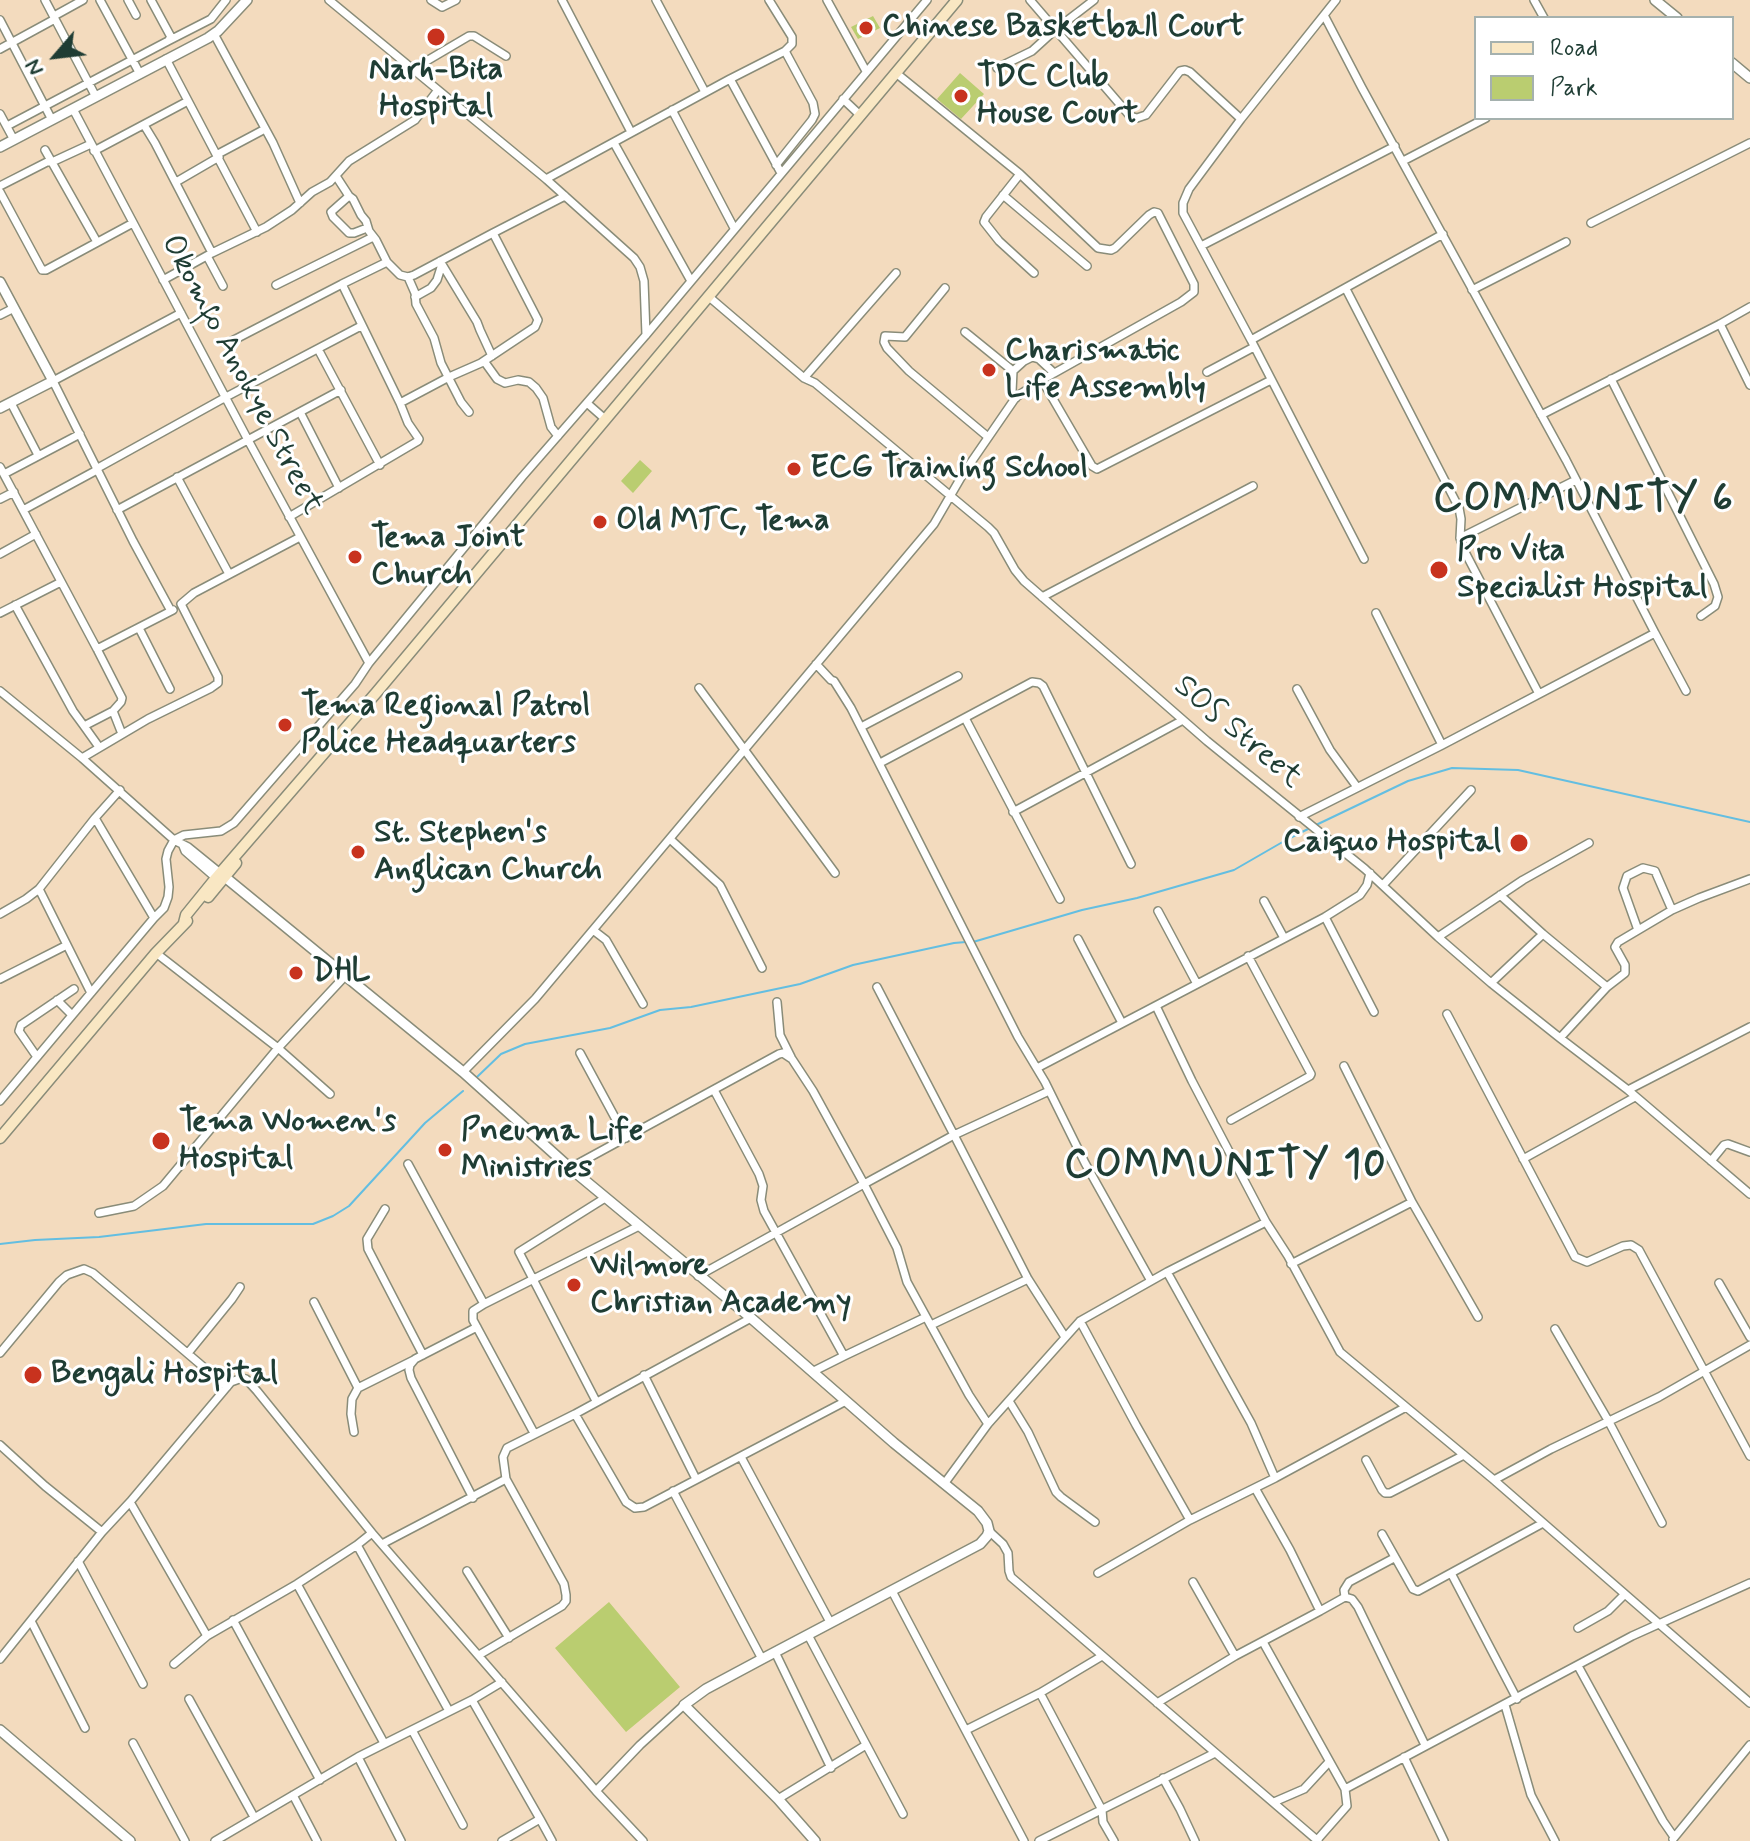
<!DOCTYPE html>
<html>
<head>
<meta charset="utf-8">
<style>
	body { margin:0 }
	#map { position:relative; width:1750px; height:1841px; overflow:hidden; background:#f3dbbe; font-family:Mynerve,sans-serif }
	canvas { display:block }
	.legend { position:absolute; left:1474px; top:16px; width:260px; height:104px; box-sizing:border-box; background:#fff; border:2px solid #a5b1ae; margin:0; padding:10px 14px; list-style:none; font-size:24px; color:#1f3d34 }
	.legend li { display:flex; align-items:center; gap:16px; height:40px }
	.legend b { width:40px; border:2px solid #a5b1ae }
	.north { position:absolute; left:16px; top:16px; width:80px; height:80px; -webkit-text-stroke:6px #fff; paint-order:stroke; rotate:242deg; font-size:22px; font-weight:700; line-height:32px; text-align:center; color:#1f3d34 }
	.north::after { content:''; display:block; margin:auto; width:28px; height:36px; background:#1f3d34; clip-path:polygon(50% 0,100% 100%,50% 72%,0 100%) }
</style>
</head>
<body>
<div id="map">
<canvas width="1750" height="1841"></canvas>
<ul class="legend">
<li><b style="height:10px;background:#f9e7c3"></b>Road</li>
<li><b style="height:22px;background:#bacd70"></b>Park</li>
</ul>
<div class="north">N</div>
</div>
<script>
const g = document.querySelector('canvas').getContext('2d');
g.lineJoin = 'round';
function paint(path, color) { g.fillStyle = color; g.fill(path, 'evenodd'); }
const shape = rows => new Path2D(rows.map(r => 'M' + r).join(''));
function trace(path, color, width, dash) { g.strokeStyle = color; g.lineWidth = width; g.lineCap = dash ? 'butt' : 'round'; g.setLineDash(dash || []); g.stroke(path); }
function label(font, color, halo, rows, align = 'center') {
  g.font = font + ' Mynerve,sans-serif'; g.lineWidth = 6; g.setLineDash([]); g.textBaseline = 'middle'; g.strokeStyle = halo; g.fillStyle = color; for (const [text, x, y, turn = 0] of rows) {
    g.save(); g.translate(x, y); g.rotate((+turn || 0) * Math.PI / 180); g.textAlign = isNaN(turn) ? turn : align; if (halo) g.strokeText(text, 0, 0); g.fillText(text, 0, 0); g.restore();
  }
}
paint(shape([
	[873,16,880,28,858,39,851,27],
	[960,73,984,94,961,119,937,99],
	[640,460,652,471,633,493,621,481],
	[609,1602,680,1687,626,1732,555,1648]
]), '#bacd70');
trace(shape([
	[1316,825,1408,781,1452,768,1518,770,1750,822],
	[973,942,1082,910,1137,898,1234,870,1286,840,1310,828],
	[477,1077,501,1054,525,1044,610,1028,660,1010,691,1007,800,984,853,965,954,943,966,942],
	[0,1244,35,1240,99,1237,206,1224,313,1224,333,1216,349,1206,425,1123,463,1091]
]), '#63bee1', 2);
const minor = shape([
	[45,0,96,97],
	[100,0,140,74],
	[128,0,136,15],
	[329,0,546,179,634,258,640,267,644,281,646,335],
	[431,0,442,7,456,0],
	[562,0,631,132],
	[656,0,705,92],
	[769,0,792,37,792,44,785,51,730,79,781,173],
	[827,0,866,71],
	[1030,0,1130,116,1137,118,1146,115,1180,71,1185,70,1190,72,1241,119],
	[1336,0,1241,119,1189,189,1183,203,1183,213,1251,340,1443,234],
	[1534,0,1544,18],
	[54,16,83,0],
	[0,20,52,120],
	[214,34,273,143,300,203],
	[168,41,211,19,226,0],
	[0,49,55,19],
	[166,59,257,232],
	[997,68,1032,51,1055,30,1094,0],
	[413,69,469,36,474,36,506,56],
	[896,73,1020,174,1098,248,1111,250,1115,248,1149,215,1154,212,1158,213,1194,284,1194,292,1181,302,1042,380],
	[843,99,861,116],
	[73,109,248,440,369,663],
	[672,110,734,228],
	[0,114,14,140],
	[144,125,155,143,212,253],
	[7,126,168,41,171,37,151,0],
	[614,143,691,281],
	[45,150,97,242],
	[94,151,188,101],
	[218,154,265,129],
	[1403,161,1486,118],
	[776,165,812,120,815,114,813,103,785,51],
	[1020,174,986,217,984,222,999,241,1034,273],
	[336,176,349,196,353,199,361,215,366,221,369,231,376,240,387,262,400,275,408,277,414,275,493,233],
	[546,179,730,79],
	[176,182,219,157],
	[0,186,47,162,52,162,91,144],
	[0,192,42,270,46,270,133,223],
	[1003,195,1087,266],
	[349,196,331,212,333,217,349,233,354,233,367,228],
	[1591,223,1750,143],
	[1201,246,1395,146],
	[207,256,223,286],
	[440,261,477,322,480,330,492,356],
	[387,262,342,284,400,403,449,377,481,363,535,327,538,320,493,233,565,196],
	[408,277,415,293,416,304,434,338,441,363,461,402,469,412],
	[163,280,212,253,266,227,292,210,312,192,330,182,349,161,415,120,438,90],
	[276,285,373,237],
	[945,288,905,337,885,336,884,342,887,348,909,371,988,437],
	[1346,289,1459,508,1461,519,1460,538,1465,552,1539,694],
	[1472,290,1566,242],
	[708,296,804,378,815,383,988,527,994,533,1015,570,1024,581,1207,741,1365,869,1438,937,1491,983,1560,1038,1628,1090,1750,1194],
	[415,297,431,288,437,280,442,264],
	[0,315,14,308],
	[1720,324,1750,385],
	[965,332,1013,371,1012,392,1016,398],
	[1251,340,1364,559],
	[230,342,342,284],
	[318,349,380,465],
	[484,361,497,379,505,383,518,380,529,382,536,388,543,398,551,427,558,436],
	[1013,371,1024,361,1032,357,1039,359,1054,373],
	[1207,372,1254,347],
	[804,378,896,273],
	[1611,379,1714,584,1718,597,1715,606,1701,616],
	[11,403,38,455],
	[588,404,605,419],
	[300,412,339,488],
	[1541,415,1720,324,1750,307],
	[0,467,97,649,173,610],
	[96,469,226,397,361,326],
	[4,474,80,434],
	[177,477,229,574],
	[0,499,14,492],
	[23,510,97,470],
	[117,510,341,390],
	[289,517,418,441,419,439,408,423,400,403],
	[1460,538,1576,480],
	[0,554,36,534],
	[1042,597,1253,486],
	[15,605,73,711,84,726],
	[171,611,133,541,53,381,181,313],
	[0,613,61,582],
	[1376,613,1442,745],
	[139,628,170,689],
	[1655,633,1686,691],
	[97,649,122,698,121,702,113,711,84,726,99,747],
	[816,664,831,680,834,681,851,708,1018,1037,1045,1082,1085,1163,1151,1281],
	[699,688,835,873],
	[1297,689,1330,750,1357,787],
	[0,691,82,758,174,840,188,847,220,873],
	[113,711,122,734],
	[965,718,1060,899],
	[861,727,958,676],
	[82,758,148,719,211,688,218,683,218,677,181,604,194,593,300,537],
	[880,763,1032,682,1039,683,1043,686,1131,864],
	[1013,812,1183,720],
	[1299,817,1442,745,1655,633,1566,460,1362,88,1324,15],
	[95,818,154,918],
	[670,839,720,885,762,968],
	[183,846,185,851,216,878],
	[1383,885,1471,790],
	[39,889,91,993],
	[1500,895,1543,934,1607,987],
	[1264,901,1284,938],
	[1158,911,1197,984],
	[0,914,26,899,39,889,95,818,120,790],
	[1325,917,1374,1012],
	[593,930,606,940,643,1004],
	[1638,930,1623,888,1627,876,1643,868,1655,871,1672,910],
	[1438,937,1523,880,1589,843],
	[1078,939,1122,1023],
	[156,953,278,1048,330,1094],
	[0,979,67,945],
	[1491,983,1543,934],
	[877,987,954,1135,864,1184,897,1248,907,1282,969,1395,988,1424],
	[57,1000,72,1015],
	[777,1002,780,1035,791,1057],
	[1156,1006,1192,1081,1266,1222,1288,1256,1340,1352,1494,1480,1750,1703],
	[1447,1014,1575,1257,1587,1262,1623,1246,1631,1245,1639,1250,1750,1456],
	[1560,1038,1607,987,1625,973,1625,965,1615,947,1618,942,1672,910,1699,898,1750,879],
	[580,1053,626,1138],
	[37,1057,19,1031,21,1025,74,989],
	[1037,1068,1325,917,1360,895,1367,885,1370,873],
	[463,1072,535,999,934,524,963,474,1016,397,1042,380,1092,466,1097,469,1271,380],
	[714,1090,759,1174,763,1186,761,1200,764,1211,844,1356,812,1372],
	[1628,1090,1750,1027],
	[1049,1091,954,1135,1028,1279,1065,1337],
	[0,1101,154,918,164,908,168,897,169,887,166,859,168,851,174,840,184,835,221,831,234,823,355,684,369,663,522,477,646,335,927,0],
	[1231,1120,1310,1076,1311,1074,1248,956],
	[1523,1159,1635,1097],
	[1711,1161,1724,1145,1728,1144,1750,1152],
	[408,1164,484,1304,473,1311,473,1320,534,1433],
	[570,1168,779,1054,783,1053,792,1059,813,1091,864,1184,698,1276],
	[1412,1202,1478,1317],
	[385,1209,367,1239,368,1249,423,1355],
	[99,1213,134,1206,163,1186,278,1048,346,975],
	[1291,1264,1412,1202,1344,1066],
	[1167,1272,1251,1423,1275,1478],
	[1719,1283,1750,1337],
	[314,1302,358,1388,414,1360],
	[484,1304,639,1226],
	[1080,1321,1136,1425,1190,1520],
	[931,1325,1028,1279],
	[1555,1329,1609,1422,1662,1523],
	[0,1353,59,1282,67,1275,84,1269,93,1273,227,1387],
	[188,1353,232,1299,240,1287],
	[844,1356,926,1317],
	[644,1375,696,1479],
	[596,1401,519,1252,605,1198],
	[1009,1401,1028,1432,1056,1492,1061,1497,1095,1522],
	[575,1414,626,1502,635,1508,644,1507,846,1401],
	[354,1432,351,1414,352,1399,358,1388],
	[0,1445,45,1486,102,1532],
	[741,1457,830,1622],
	[1366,1460,1382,1490,1385,1493,1390,1493,1464,1455],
	[1494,1480,1551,1449,1659,1397,1750,1345],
	[944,1484,988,1424,1080,1321,1167,1272,1266,1222],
	[673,1491,762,1659],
	[473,1498,411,1378,409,1370,410,1365,415,1359,477,1327],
	[130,1502,207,1636,297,1584,357,1545],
	[989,1531,1003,1544,1008,1553,1009,1571,1011,1577,1318,1841],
	[372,1533,357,1545,449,1711],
	[1382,1534,1413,1589,1418,1591,1543,1523],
	[382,1544,506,1479],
	[78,1561,143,1684],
	[467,1571,509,1638],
	[1098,1573,1190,1520,1275,1478,1406,1407],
	[1451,1573,1517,1699],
	[1193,1582,1235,1656],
	[297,1584,384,1743],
	[892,1591,1024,1841],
	[1345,1597,1344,1590,1349,1582,1394,1558],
	[1320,1611,1345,1597,1352,1599,1358,1607,1425,1745],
	[233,1620,320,1780],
	[31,1621,85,1728],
	[1578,1628,1608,1611,1625,1594],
	[808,1635,903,1814],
	[1263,1642,1345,1789,1347,1806,1317,1840],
	[775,1652,831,1768],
	[479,1655,562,1606,566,1601,566,1595,564,1584,506,1479,503,1457,507,1448,575,1414,751,1318],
	[1102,1656,1040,1693,1102,1810,1103,1822,1114,1841],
	[0,1659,102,1532,130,1502,231,1382,242,1378,246,1379,257,1391,372,1533,596,1791,643,1841],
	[174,1664,207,1636],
	[1578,1666,1663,1821,1674,1837],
	[189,1699,254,1817],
	[472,1700,540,1819,502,1841],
	[1157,1703,1235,1656,1320,1611,1290,1550,1255,1488],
	[1505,1705,1531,1795,1555,1841],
	[412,1730,463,1825],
	[966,1730,1040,1693],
	[133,1743,185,1841],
	[358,1757,401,1841],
	[1404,1757,1444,1841],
	[1163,1778,1180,1809,1195,1841],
	[1345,1789,1632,1636,1750,1583],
	[596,1791,640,1745,684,1705],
	[293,1795,317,1841],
	[778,1799,866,1745],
	[1274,1802,1304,1789,1329,1762],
	[540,1819,552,1841],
	[1673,1839,1750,1745],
	[215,1841,358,1757,472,1700,502,1682],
	[1039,1841,1215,1753]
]);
const tertiary = shape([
	[1655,0,1677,18],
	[1732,63,1750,78],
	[0,147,208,38,218,31,247,0],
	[0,282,53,381,0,408],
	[220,873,463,1072,570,1168,751,1318,894,1443,978,1511,987,1523,989,1531,987,1536,980,1544,762,1659,706,1689,684,1705,778,1799,815,1841],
	[0,1730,130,1841]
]);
const secondary = shape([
	[208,897,236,863],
	[184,923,186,915,216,878,376,693,957,0],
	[0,1138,156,953,187,921]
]);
trace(minor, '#898c79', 10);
trace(tertiary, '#898c79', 12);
trace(secondary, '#898c79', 13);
trace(minor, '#fff', 7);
trace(tertiary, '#fff', 9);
trace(secondary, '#f9e7c3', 10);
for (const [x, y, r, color] of [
	[866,28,8,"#c8321e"],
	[436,37,10,"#c8321e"],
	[961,96,8,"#c8321e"],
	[989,370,8,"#c8321e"],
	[794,469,8,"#c8321e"],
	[600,522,8,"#c8321e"],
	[355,557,8,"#c8321e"],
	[1439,570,10,"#c8321e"],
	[285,725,8,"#c8321e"],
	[1519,843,10,"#c8321e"],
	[358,852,8,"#c8321e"],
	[296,973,8,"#c8321e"],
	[161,1141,10,"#c8321e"],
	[445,1150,8,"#c8321e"],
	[574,1285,8,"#c8321e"],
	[33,1375,10,"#c8321e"]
]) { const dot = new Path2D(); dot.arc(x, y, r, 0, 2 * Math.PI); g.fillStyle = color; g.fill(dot); trace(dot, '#fff', 3); }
label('bold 32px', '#1f3d34', '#fff', [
	["Chinese Basketball Court",882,28],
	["Narh-Bita",436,71,"center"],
	["Hospital",436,108,"center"],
	["TDC Club",977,78],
	["House Court",977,115],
	["Charismatic",1005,352],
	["Life Assembly",1005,389],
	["ECG Training School",810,469],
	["Old MTC, Tema",616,522],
	["Tema Joint",371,539],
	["Church",371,576],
	["Pro Vita",1457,552],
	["Specialist Hospital",1457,589],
	["Tema Regional Patrol",301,707],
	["Police Headquarters",301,744],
	["St. Stephen's",374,834],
	["Anglican Church",374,871],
	["Caiquo Hospital",1501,843,"right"],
	["DHL",312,973],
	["Tema Women's",179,1123],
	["Hospital",179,1160],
	["Pneuma Life",461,1132],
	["Ministries",461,1169],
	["Wilmore",590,1267],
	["Christian Academy",590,1304],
	["Bengali Hospital",51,1375]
], 'left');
label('32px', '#1f3d34', '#fff', [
	["Okomfo Anokye Street",241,375,62],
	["SOS Street",1237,733,40]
]);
g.letterSpacing = '2px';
label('bold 40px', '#1f3d34', '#fff', [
	["COMMUNITY 6",1584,502],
	["COMMUNITY 10",1226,1168]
]);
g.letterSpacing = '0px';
</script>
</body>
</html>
